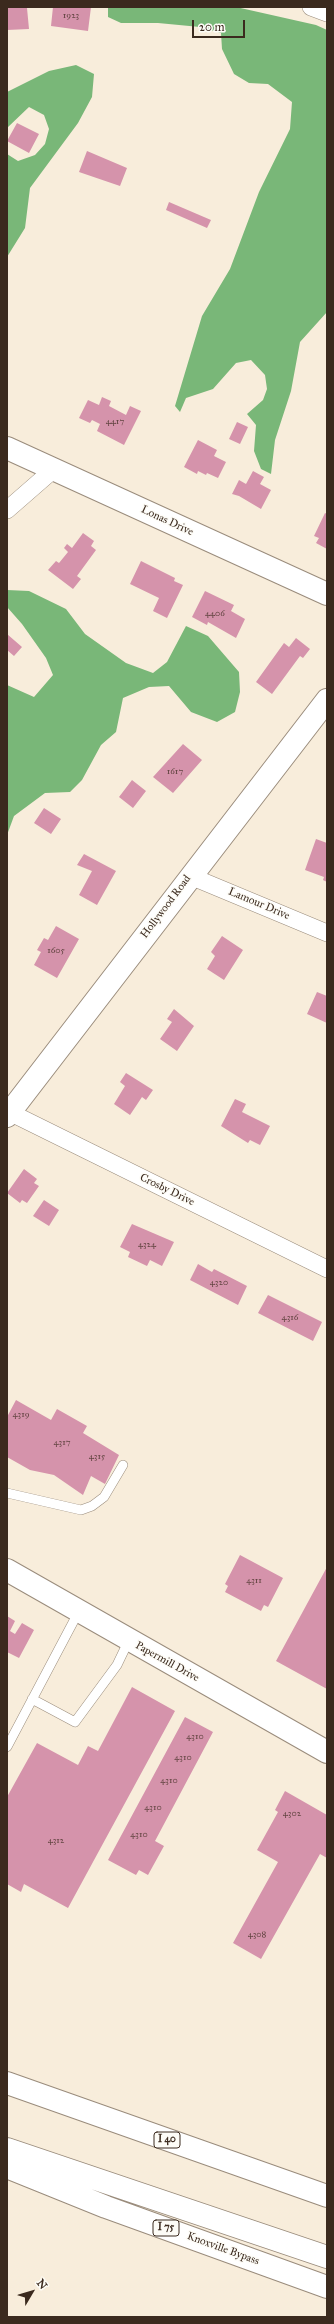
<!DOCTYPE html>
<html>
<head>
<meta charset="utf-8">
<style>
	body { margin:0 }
	#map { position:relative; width:334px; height:2324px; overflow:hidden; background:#f8eddb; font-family:"IM FELL Great Primer",serif }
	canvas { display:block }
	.frame { position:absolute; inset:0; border:8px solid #3b2a1e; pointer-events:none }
	.north { position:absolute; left:12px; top:2272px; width:40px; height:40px; -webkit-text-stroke:3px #fdfcf7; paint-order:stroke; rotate:52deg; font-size:11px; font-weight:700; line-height:16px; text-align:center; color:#3b2a1e }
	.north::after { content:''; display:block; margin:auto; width:14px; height:18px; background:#3b2a1e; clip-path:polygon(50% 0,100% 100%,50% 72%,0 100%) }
	.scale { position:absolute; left:192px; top:20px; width:53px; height:18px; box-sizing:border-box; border:2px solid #3b2a1e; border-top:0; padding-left:5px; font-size:12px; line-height:14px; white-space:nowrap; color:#3b2a1e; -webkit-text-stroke:3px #fdfcf7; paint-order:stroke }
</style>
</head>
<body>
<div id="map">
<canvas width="334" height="2324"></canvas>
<div class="frame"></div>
<div class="north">N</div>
<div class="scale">20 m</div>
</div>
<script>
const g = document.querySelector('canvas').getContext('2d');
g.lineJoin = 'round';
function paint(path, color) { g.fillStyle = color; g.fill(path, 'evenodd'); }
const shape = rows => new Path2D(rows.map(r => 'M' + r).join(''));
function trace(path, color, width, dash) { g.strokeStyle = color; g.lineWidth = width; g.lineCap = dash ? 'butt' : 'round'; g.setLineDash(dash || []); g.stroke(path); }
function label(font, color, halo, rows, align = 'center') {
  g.font = font + ' "IM FELL Great Primer",serif'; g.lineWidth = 3; g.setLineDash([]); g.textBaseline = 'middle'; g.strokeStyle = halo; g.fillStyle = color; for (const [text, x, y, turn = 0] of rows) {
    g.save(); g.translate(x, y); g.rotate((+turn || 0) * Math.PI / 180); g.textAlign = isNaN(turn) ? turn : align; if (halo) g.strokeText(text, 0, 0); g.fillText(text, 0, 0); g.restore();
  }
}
paint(shape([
	[108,7,236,7,316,25,327,30,327,312,300,342,291,391,275,440,271,474,261,469,254,451,256,425,247,414,263,400,267,389,265,375,251,360,236,363,213,389,186,398,180,412,175,406,202,316,230,269,259,192,290,129,292,102,268,84,249,83,234,74,222,49,221,33,200,27,158,23,121,23,108,17],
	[76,65,94,74,92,97,78,123,30,188,25,228,7,257,7,154,18,161,35,155,45,144,49,129,44,115,29,107,7,128,7,92,49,71],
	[7,590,29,591,66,609,85,634,126,663,153,673,167,662,186,626,208,636,239,672,240,692,235,712,217,722,191,712,169,686,149,687,123,698,116,732,101,745,82,780,70,792,45,793,14,816,7,835,7,685,34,697,53,675,46,658,22,624,7,607]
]), '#79b778');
paint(shape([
	[7,7,27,8,29,29,7,30],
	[53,7,91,7,88,31,51,26],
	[17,123,39,134,29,153,7,141],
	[87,151,127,168,120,186,79,172],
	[169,202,211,220,207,228,166,210],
	[102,397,111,401,109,406,126,415,130,406,141,411,124,445,97,431,100,424,92,420,90,423,79,418,88,400,99,405],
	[237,422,248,427,240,444,229,439],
	[198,440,217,450,214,456,226,462,218,478,207,473,206,475,198,471,197,474,184,467],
	[253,471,264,477,260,484,271,490,261,509,239,496,232,494,239,480,246,484],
	[325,513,327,514,327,549,316,543,319,538,314,536],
	[83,533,94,541,91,546,96,550,77,576,81,579,73,589,48,570,56,561,59,563,68,552,64,548,67,544,72,548],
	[141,561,175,578,174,581,183,585,167,618,153,611,159,598,130,584],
	[205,591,234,605,231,611,245,619,236,638,208,622,207,625,192,617],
	[7,634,22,647,14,656,7,650],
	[296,638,310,649,303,658,300,656,272,694,256,682,284,643,289,647],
	[183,744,202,760,173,793,153,777],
	[132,780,146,791,133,808,119,797],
	[44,808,61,819,51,834,34,823],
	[316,839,327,843,327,882,323,880,324,877,305,870],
	[84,854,116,871,97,905,79,895,92,871,77,865],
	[56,926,79,939,57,978,34,965,41,952,37,950,44,938,48,940],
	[222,936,243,950,224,980,207,969,215,956,211,952],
	[317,992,327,996,327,1023,307,1014],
	[174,1009,194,1026,177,1051,160,1039,172,1022,167,1019],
	[126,1073,153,1090,146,1100,142,1097,130,1115,114,1104,125,1086,120,1082],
	[235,1099,246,1104,242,1112,270,1126,260,1145,250,1140,248,1143,221,1126],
	[24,1169,37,1179,34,1183,39,1186,27,1203,22,1200,20,1203,7,1193],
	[44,1200,59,1210,49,1226,33,1216],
	[132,1224,174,1242,162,1266,150,1260,147,1266,128,1257,130,1252,120,1247],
	[198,1264,212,1272,214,1269,247,1286,238,1305,190,1280],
	[268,1295,322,1322,313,1341,258,1313],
	[16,1400,51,1420,57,1409,87,1426,83,1433,119,1455,105,1484,91,1476,83,1495,54,1475,30,1470,7,1457,7,1417],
	[240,1555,283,1578,268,1607,264,1605,261,1611,225,1592,228,1586,225,1584],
	[327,1567,327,1689,276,1661],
	[7,1616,15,1621,10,1631,15,1634,22,1623,34,1630,19,1658,7,1652],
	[132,1687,175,1711,68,1908,24,1884,21,1892,7,1884,7,1797,37,1743,78,1765,88,1746,98,1751],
	[185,1717,213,1732,155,1841,164,1846,148,1875,139,1870,136,1875,108,1860],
	[285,1791,327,1815,327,1858,320,1854,261,1959,233,1943,278,1862,257,1850,278,1812,275,1810]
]), '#d593ab');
const lane = shape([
	[7,1493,81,1510,92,1506,104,1497,123,1465],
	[32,1699,75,1722,117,1665,129,1640],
	[7,1747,79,1611]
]);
const street = shape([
	[311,7,327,13],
	[7,510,54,469],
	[190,876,327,933],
	[7,1111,327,1269]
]);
const secondary = shape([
	[7,448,327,594],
	[7,1116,327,700],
	[7,1570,327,1752]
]);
const highway = shape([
	[7,2083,327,2196],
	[7,2149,327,2257],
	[7,2167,106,2207,327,2287]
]);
trace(lane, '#9a8c7c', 10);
trace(street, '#9a8c7c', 18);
trace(secondary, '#9a8c7c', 24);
trace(highway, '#9a8c7c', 24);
trace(lane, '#fff', 9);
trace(street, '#fff', 17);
trace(secondary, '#fff', 22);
trace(highway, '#fff', 22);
label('9px', '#624441', null, [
	["1923",71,16],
	["4417",115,422],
	["4406",215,614],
	["1617",175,772],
	["1605",56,951],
	["4324",147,1245],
	["4320",219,1283],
	["4316",290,1318],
	["4319",21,1415],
	["4317",62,1443],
	["4315",97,1457],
	["4311",254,1581],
	["4310",195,1737],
	["4310",183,1758],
	["4310",169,1781],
	["4310",153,1808],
	["4302",292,1814],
	["4310",139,1835],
	["4312",56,1841],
	["4308",257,1935]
]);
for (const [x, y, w] of [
	[167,2140,26],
	[166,2228,26]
]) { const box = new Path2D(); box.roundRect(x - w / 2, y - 8, w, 16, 3); g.fillStyle = '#fdfcf7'; g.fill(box); trace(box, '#3b2a1e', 1); }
label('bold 10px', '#3b2a1e', null, [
	["I 40",167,2140],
	["I 75",166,2228]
]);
label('11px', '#3b2a1e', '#fdfcf7', [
	["Lonas Drive",167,521,25],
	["Lamour Drive",259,904,23],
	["Hollywood Road",166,907,-53],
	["Crosby Drive",167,1190,26],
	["Papermill Drive",167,1662,29],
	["Knoxville Bypass",223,2249,20]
]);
</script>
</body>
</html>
